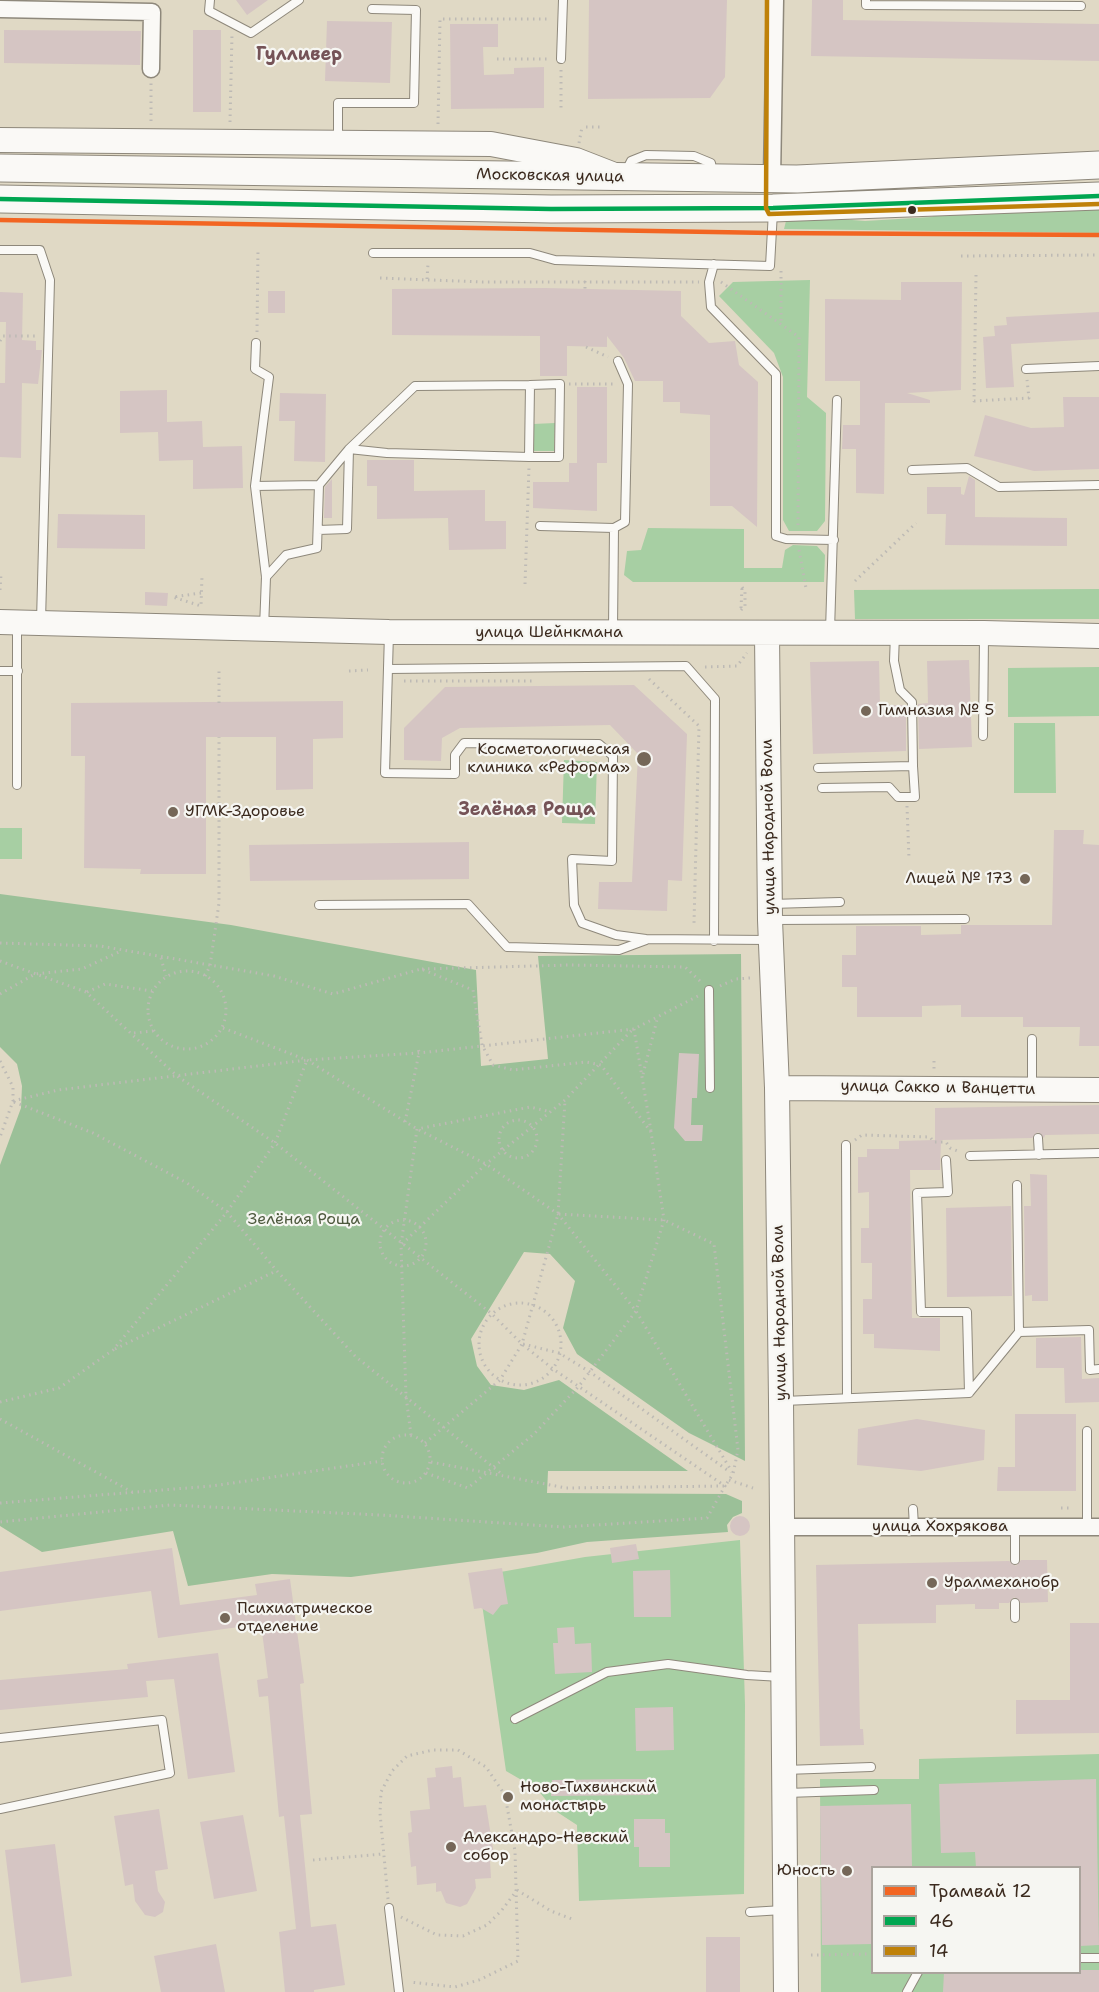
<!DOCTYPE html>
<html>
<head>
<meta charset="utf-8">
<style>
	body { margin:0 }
	#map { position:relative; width:1099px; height:1992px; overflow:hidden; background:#e0d9c5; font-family:"Shantell Sans",sans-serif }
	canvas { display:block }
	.legend { position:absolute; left:871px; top:1866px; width:210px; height:108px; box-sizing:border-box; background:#f6f6f2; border:2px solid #aba49d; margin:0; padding:8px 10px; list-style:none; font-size:18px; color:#3b2a1e }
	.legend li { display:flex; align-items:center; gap:12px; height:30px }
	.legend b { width:30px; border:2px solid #aba49d }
</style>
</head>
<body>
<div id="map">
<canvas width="1099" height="1992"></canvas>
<ul class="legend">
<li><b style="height:8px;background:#f26522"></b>Трамвай 12</li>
<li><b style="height:8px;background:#00a651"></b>46</li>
<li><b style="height:8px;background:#bf8109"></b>14</li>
</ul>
</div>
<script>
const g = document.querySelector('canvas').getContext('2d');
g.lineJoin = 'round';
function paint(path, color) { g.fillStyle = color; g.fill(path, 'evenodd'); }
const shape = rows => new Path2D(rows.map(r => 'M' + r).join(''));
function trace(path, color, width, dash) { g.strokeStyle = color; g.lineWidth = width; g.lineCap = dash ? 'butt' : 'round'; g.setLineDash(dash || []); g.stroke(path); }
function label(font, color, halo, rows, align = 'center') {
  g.font = font + ' "Shantell Sans",sans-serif'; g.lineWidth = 4.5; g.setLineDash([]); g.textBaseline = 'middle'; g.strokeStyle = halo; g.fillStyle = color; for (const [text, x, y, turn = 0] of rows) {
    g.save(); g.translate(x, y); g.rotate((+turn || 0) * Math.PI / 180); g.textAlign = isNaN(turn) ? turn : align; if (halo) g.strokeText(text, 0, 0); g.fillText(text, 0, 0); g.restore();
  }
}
paint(shape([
	[1099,208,1099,233,784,229,786,221,839,219,865,221,931,217,955,209],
	[810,280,807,397,826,413,825,521,817,531,789,531,783,520,783,377,774,353,719,296,733,282],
	[555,423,554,451,532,451,533,424],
	[648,528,744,529,744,568,782,568,785,550,793,545,817,546,825,555,824,582,633,582,624,575,627,551,641,550],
	[1099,589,1099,619,855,619,854,590],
	[1099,667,1099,716,1008,717,1008,668],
	[1014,723,1055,723,1056,793,1014,793],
	[564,760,597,762,595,824,562,823],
	[0,828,22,828,22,859,0,859],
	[740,1540,745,1705,744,1894,579,1901,577,1825,554,1810,537,1789,506,1771,478,1576,585,1557],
	[1099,1754,1099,1992,821,1992,820,1779,919,1779,919,1759],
	[872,1868,1080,1868,1080,1972,872,1972]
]), '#a7cfa3');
paint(shape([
	[0,894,231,925,476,970,481,1066,548,1059,538,956,741,954,745,1461,689,1433,577,1354,563,1328,575,1281,550,1254,524,1252,471,1339,477,1366,491,1385,524,1390,559,1380,688,1471,548,1471,547,1493,726,1494,742,1501,742,1513,733,1517,727,1525,728,1532,587,1542,537,1553,351,1577,272,1574,188,1586,173,1531,42,1552,0,1526,0,1165,21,1108,22,1086,17,1064,0,1047]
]), '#9bc098');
paint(shape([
	[236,0,268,0,247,15],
	[589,0,727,0,725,77,710,98,588,99],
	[812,0,843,0,843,20,1099,24,1099,61,811,56],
	[327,21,392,22,390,83,325,81],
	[450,24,498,24,498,47,483,47,484,75,514,74,514,68,544,67,544,108,451,109],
	[4,30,141,31,140,65,4,63],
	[193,30,221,30,221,112,193,112],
	[901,282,962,282,961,390,907,393,930,400,930,403,885,403,884,494,856,493,856,449,842,449,843,425,860,425,860,381,825,381,825,299,901,300],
	[545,288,681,291,681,316,709,343,735,341,739,365,758,382,757,527,732,506,710,506,710,415,680,413,680,402,663,402,663,381,635,381,624,358,607,336,607,347,567,346,567,376,540,376,540,336,392,335,392,289],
	[268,291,285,291,285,313,268,313],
	[0,292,23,293,22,340,36,341,36,350,42,350,38,384,22,383,21,458,0,457,0,383,5,383,6,322,0,322],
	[1099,312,1099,339,1011,344,1014,387,986,388,983,337,995,336,994,326,1007,325,1006,317],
	[577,387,607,387,607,463,597,463,597,511,533,508,533,482,569,482,569,463,577,463],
	[167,390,167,422,202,421,203,447,242,446,243,488,193,489,193,460,159,461,158,432,120,433,120,391],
	[280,393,326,394,325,462,294,461,295,421,279,421],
	[1063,397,1099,397,1099,469,1034,471,974,456,985,415,1031,428,1064,427],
	[367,460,414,460,414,491,485,490,485,521,506,521,506,549,449,550,448,518,377,519,377,486,367,486],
	[969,476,975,480,975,517,1067,518,1067,546,945,545,946,514,927,514,927,487,961,487,961,494,964,495],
	[332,479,332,518,324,518,325,487],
	[58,514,145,515,145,549,57,548],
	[145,592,168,593,167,606,145,605],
	[969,660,972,747,919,749,918,704,928,703,927,661],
	[879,661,880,705,906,705,906,751,813,754,810,662],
	[634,685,687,734,682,881,668,880,667,911,598,909,599,882,632,882,638,754,610,725,460,728,442,738,441,761,404,760,404,728,445,687],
	[343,701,343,738,313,739,313,789,276,790,276,737,206,737,206,874,140,874,141,869,84,868,85,756,71,756,71,703],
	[1054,830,1084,830,1083,844,1099,845,1099,1046,1079,1046,1080,1027,1023,1027,1023,1017,961,1017,961,1005,922,1006,922,1017,857,1017,857,987,842,987,842,955,856,955,856,926,921,926,921,935,961,934,961,925,1052,925],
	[469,842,469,879,250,881,249,845],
	[679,1053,699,1054,697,1098,692,1098,691,1125,703,1125,702,1141,685,1141,674,1128],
	[1099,1105,1099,1134,1045,1135,1044,1138,1038,1132,1032,1138,941,1140,940,1170,910,1170,912,1318,940,1318,940,1351,874,1348,874,1334,863,1334,863,1299,872,1299,872,1263,861,1263,861,1228,869,1228,869,1192,858,1193,858,1157,867,1157,867,1149,899,1149,899,1141,935,1140,935,1108],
	[1030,1174,1047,1175,1048,1301,1032,1301,1032,1295,1025,1296,1024,1206,1031,1206],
	[1011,1206,1012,1296,947,1297,946,1208],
	[1081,1337,1082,1379,1099,1378,1099,1402,1065,1403,1064,1368,1036,1368,1036,1338],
	[1015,1414,1076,1414,1076,1491,997,1491,998,1467,1015,1467],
	[917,1419,985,1430,984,1460,921,1471,857,1465,858,1429],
	'730 1526a10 10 0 1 1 20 0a10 10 0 1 1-20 0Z',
	[636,1544,639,1559,612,1563,610,1548],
	[172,1548,180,1605,257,1595,255,1584,290,1579,304,1683,300,1684,312,1814,300,1815,311,1927,336,1924,345,1985,314,1990,314,1992,285,1992,279,1932,296,1929,284,1816,279,1817,268,1696,259,1697,257,1680,268,1678,261,1624,158,1638,151,1591,0,1611,0,1572],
	[1021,1560,1047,1560,1048,1602,1021,1603,1014,1597,1009,1603,999,1603,999,1609,975,1609,975,1604,936,1605,936,1623,858,1624,860,1729,863,1729,864,1745,820,1746,816,1565,1009,1561,1016,1566],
	[502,1568,508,1604,501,1605,493,1615,481,1608,474,1609,468,1573],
	[670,1570,671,1617,634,1617,633,1571],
	[1070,1623,1099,1623,1099,1733,1016,1734,1016,1700,1070,1700],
	[574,1627,575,1644,591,1643,592,1672,555,1674,553,1643,558,1643,557,1628],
	[218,1653,235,1772,188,1779,174,1679,146,1681,148,1697,0,1710,0,1680,128,1669,127,1664],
	[673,1707,674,1750,636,1751,635,1708],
	[452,1766,453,1778,461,1777,464,1807,486,1805,495,1861,490,1861,491,1878,475,1879,476,1888,467,1904,460,1907,446,1903,441,1891,436,1892,436,1883,417,1885,416,1866,411,1867,408,1833,412,1832,410,1811,430,1809,427,1778,436,1777,435,1768],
	[619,1779,650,1779,650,1795,551,1796,552,1780],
	[1096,1779,1099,1945,1080,1946,1080,1868,976,1868,975,1852,941,1853,939,1784],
	[911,1804,912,1868,873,1868,873,1944,822,1945,820,1806],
	[159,1809,168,1869,155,1871,158,1891,165,1902,163,1912,155,1917,145,1915,135,1901,133,1884,125,1886,114,1816],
	[243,1815,257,1891,214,1899,200,1822],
	[634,1819,665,1819,665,1833,670,1833,670,1867,639,1867,639,1847,634,1847],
	[55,1844,72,1976,21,1983,5,1850],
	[706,1937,740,1937,740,1992,706,1992],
	[216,1944,225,1992,161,1992,154,1956],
	[1080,1970,1099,1970,1099,1992,943,1992,944,1972,1080,1972]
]), '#d5c5c3');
const lane = shape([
	[210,0,209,11,251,33,299,0],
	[866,0,866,5,1081,6],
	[561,59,563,0],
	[338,142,338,103,414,103,416,10,372,9],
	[626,171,631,161,646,155,694,156,711,163,713,176],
	[0,250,40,250,50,280,41,621],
	[373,253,530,253,555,260,770,266,773,211],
	[714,264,709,282,711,307,776,374,776,536,786,539,834,540],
	[256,343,255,369,269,377,255,486,266,577,264,628],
	[1026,369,1099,366],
	[560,384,559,457,529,457,530,385,560,384],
	[529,457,387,453,349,449,415,386,530,385],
	[912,470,967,468,999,487,1099,485],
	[255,486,319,485,349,449,347,529,318,530],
	[540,526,614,528],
	[266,577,286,555,317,548,319,485],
	[613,629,614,528,625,522,628,384,618,361],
	[830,631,837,400],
	[389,633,385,773,455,774,455,755,464,743,599,744,613,756,612,861,572,859,574,905,582,923,616,935,646,939,769,940],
	[388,669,686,666,715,699,714,941],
	[0,671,18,671],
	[983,736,984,636],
	[818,768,913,766,912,702,900,690,894,661,895,634],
	[17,785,17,623],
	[822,788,889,787,898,797,915,797,913,766],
	[771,904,840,902],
	[319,905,468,904,507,947,619,950,646,940],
	[771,920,965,919],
	[709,990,710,1088],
	[1032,1086,1032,1039],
	[1038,1138,1039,1155],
	[846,1145,847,1397],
	[970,1156,1099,1153],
	[946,1160,948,1192,917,1193,921,1312,967,1312,969,1393],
	[1017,1185,1019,1332],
	[784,1401,969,1393,1019,1332,1089,1330,1090,1370,1099,1369],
	[1087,1431,1087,1527],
	[913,1509,914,1527],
	[1015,1527,1015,1560],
	[1015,1603,1015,1618],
	[515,1719,607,1672,668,1664,747,1675,781,1677],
	[0,1738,162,1720,170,1773,0,1809],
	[785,1770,871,1767],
	[787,1793,874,1790],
	[389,1908,399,1992],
	[750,1912,783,1910],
	[1080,1958,1099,1958],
	[907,1992,918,1972]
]);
const street = shape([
	[0,9,152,12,151,69],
	[772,179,775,0],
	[781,1527,1099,1527]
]);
const secondary = shape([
	[0,140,491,144,576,160,612,174],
	[0,622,389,632,984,633,1099,636],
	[767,634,770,920,777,1088,781,1401,786,1992],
	[777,1088,1099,1090]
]);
const primary = shape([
	[0,168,797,179,1099,165],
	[0,199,551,209,773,208,1099,196]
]);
trace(lane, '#8e887b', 10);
trace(street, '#8e887b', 19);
trace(secondary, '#8e887b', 26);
trace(primary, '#8e887b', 29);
trace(shape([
	[497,59,549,59],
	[561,70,561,108],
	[151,121,151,83],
	[230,122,232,34],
	[438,124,440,19,551,19],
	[586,127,601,127],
	[579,143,582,127],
	[961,256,1099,255],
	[781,271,781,323],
	[976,275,974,401,1029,398,1027,380],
	[380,278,482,282,699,282],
	[427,279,428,264],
	[585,281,585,289],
	[721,282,799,337,798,528],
	[257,332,258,250],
	[0,341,3,336,39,336],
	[586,347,608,357],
	[569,384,617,384],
	[799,550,806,588],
	[855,581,916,523],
	[525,584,529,467],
	[0,590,1,574],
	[201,593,173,597,201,606,202,576],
	[741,608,742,588],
	[741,610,745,606,745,591,742,587],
	[705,667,737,666,747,653],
	[349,671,368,670],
	[649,679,699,726,694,923],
	[404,681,535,681],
	[219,703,219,670],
	[907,806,909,858],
	[0,943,100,946,274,976,333,994,421,969,473,990,482,1045,493,1065,513,1070,586,1062,601,1065,651,1132,664,1220,636,1311,579,1386,534,1434,468,1488,426,1473],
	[161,958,166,976],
	[0,961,86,992,177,1076,275,1143,492,1314,522,1344,553,1369,725,1486,707,1518,563,1527,380,1515,170,1505,0,1522],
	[422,969,570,965,685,967,701,982],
	'148 1010a39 39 0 1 1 78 0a39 39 0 1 1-78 0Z',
	[205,976,210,966,219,903,219,737],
	[720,986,736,979,750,978],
	[87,992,105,984,152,991],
	[0,994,35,974,82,969,121,951],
	[223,1028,307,1060,417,1129,486,1164,558,1214,636,1311,732,1472],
	[634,1029,651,1131],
	[134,1033,153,1031],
	[0,1061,13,1087,13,1101,0,1137],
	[934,1061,934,1070],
	[643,1074,658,1016],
	[13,1101,58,1090,307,1060,419,1053,634,1029,698,996],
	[14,1102,93,1133,187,1183,227,1212,277,1271,356,1357,503,1475],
	'499 1139a19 19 0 1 1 38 0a19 19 0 1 1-38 0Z',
	[405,1122,419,1053,418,1046],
	[855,1140,862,1135,930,1137,934,1142,946,1142,950,1148,960,1152],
	'380 1243a23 23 0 1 1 46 0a23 23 0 1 1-46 0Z',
	[402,1244,486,1164,565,1100,632,1030],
	'479 1344a41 41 0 1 1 82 0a41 41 0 1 1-82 0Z',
	[523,1344,559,1353,590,1372,730,1472],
	[115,1349,276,1271],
	[0,1402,59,1388,113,1350,227,1212,275,1143,307,1060],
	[0,1419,132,1492],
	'382 1459a24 24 0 1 1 48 0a24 24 0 1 1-48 0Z',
	[411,1435,406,1396,401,1245,417,1129,530,1107,551,1112],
	[425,1443,500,1380,522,1344,558,1214,565,1100],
	[431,1462,566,1488,725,1486,733,1474,738,1450,714,1244,664,1220,558,1214],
	[729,1480,753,1488],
	[0,1503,212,1486,382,1461],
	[1061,1508,1072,1508],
	[313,1860,383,1854],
	[517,1890,551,1911,572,1919],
	[388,1899,380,1813,381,1792,392,1771,407,1756,433,1750,458,1750,486,1767,505,1795,515,1851,518,1961,479,1980,455,1987,410,1982],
	[401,1917,437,1935,463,1936,487,1925,502,1910,517,1890],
	[811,1955,872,1954]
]), '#bdbab5', 3, [1.5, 4.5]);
trace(lane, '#faf9f6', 8);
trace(street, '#faf9f6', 16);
trace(secondary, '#faf9f6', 24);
trace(primary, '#faf9f6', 27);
trace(shape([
	[0,199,551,209,773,208,1099,196]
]), '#00a651', 4.5);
trace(shape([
	[767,0,766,208,769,214,1099,204]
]), '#bf8109', 4.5);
trace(shape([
	[0,220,772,233,1099,235]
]), '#f26522', 4.5);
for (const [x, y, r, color] of [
	[912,210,5,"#3b2a1e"],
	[866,711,6,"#756758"],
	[644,759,8,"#756758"],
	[173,812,6,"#756758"],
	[1025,879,6,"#756758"],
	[932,1583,6,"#756758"],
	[225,1618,6,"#756758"],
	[508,1797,6,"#756758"],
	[451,1847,6,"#756758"],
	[847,1871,6,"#756758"]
]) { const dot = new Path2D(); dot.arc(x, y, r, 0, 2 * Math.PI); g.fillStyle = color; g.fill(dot); trace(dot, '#f6f6f2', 2); }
label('16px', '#3b2a1e', '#f6f6f2', [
	["Московская улица",550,176,1],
	["улица Шейнкмана",549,633],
	["улица Народной Воли",769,827,-91],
	["улица Сакко и Ванцетти",938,1088,1],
	["улица Народной Воли",780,1313,-91],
	["улица Хохрякова",940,1527]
]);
label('16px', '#3b2a1e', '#f6f6f2', [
	["Гимназия № 5",878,711],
	["Косметологическая",630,750,"right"],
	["клиника «Реформа»",630,768,"right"],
	["УГМК-Здоровье",185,812],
	["Лицей № 173",1013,879,"right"],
	["Уралмеханобр",944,1583],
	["Психиатрическое",237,1609],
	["отделение",237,1627],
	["Ново-Тихвинский",520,1788],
	["монастырь",520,1806],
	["Александро-Невский",463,1838],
	["собор",463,1856],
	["Юность",835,1871,"right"]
], 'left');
label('16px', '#4e593e', '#f6f6f2', [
	["Зелёная Роща",304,1220]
]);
label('bold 18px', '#755357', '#f6f6f2', [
	["Гулливер",299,55],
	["Зелёная Роща",527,810]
]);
</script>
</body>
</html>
